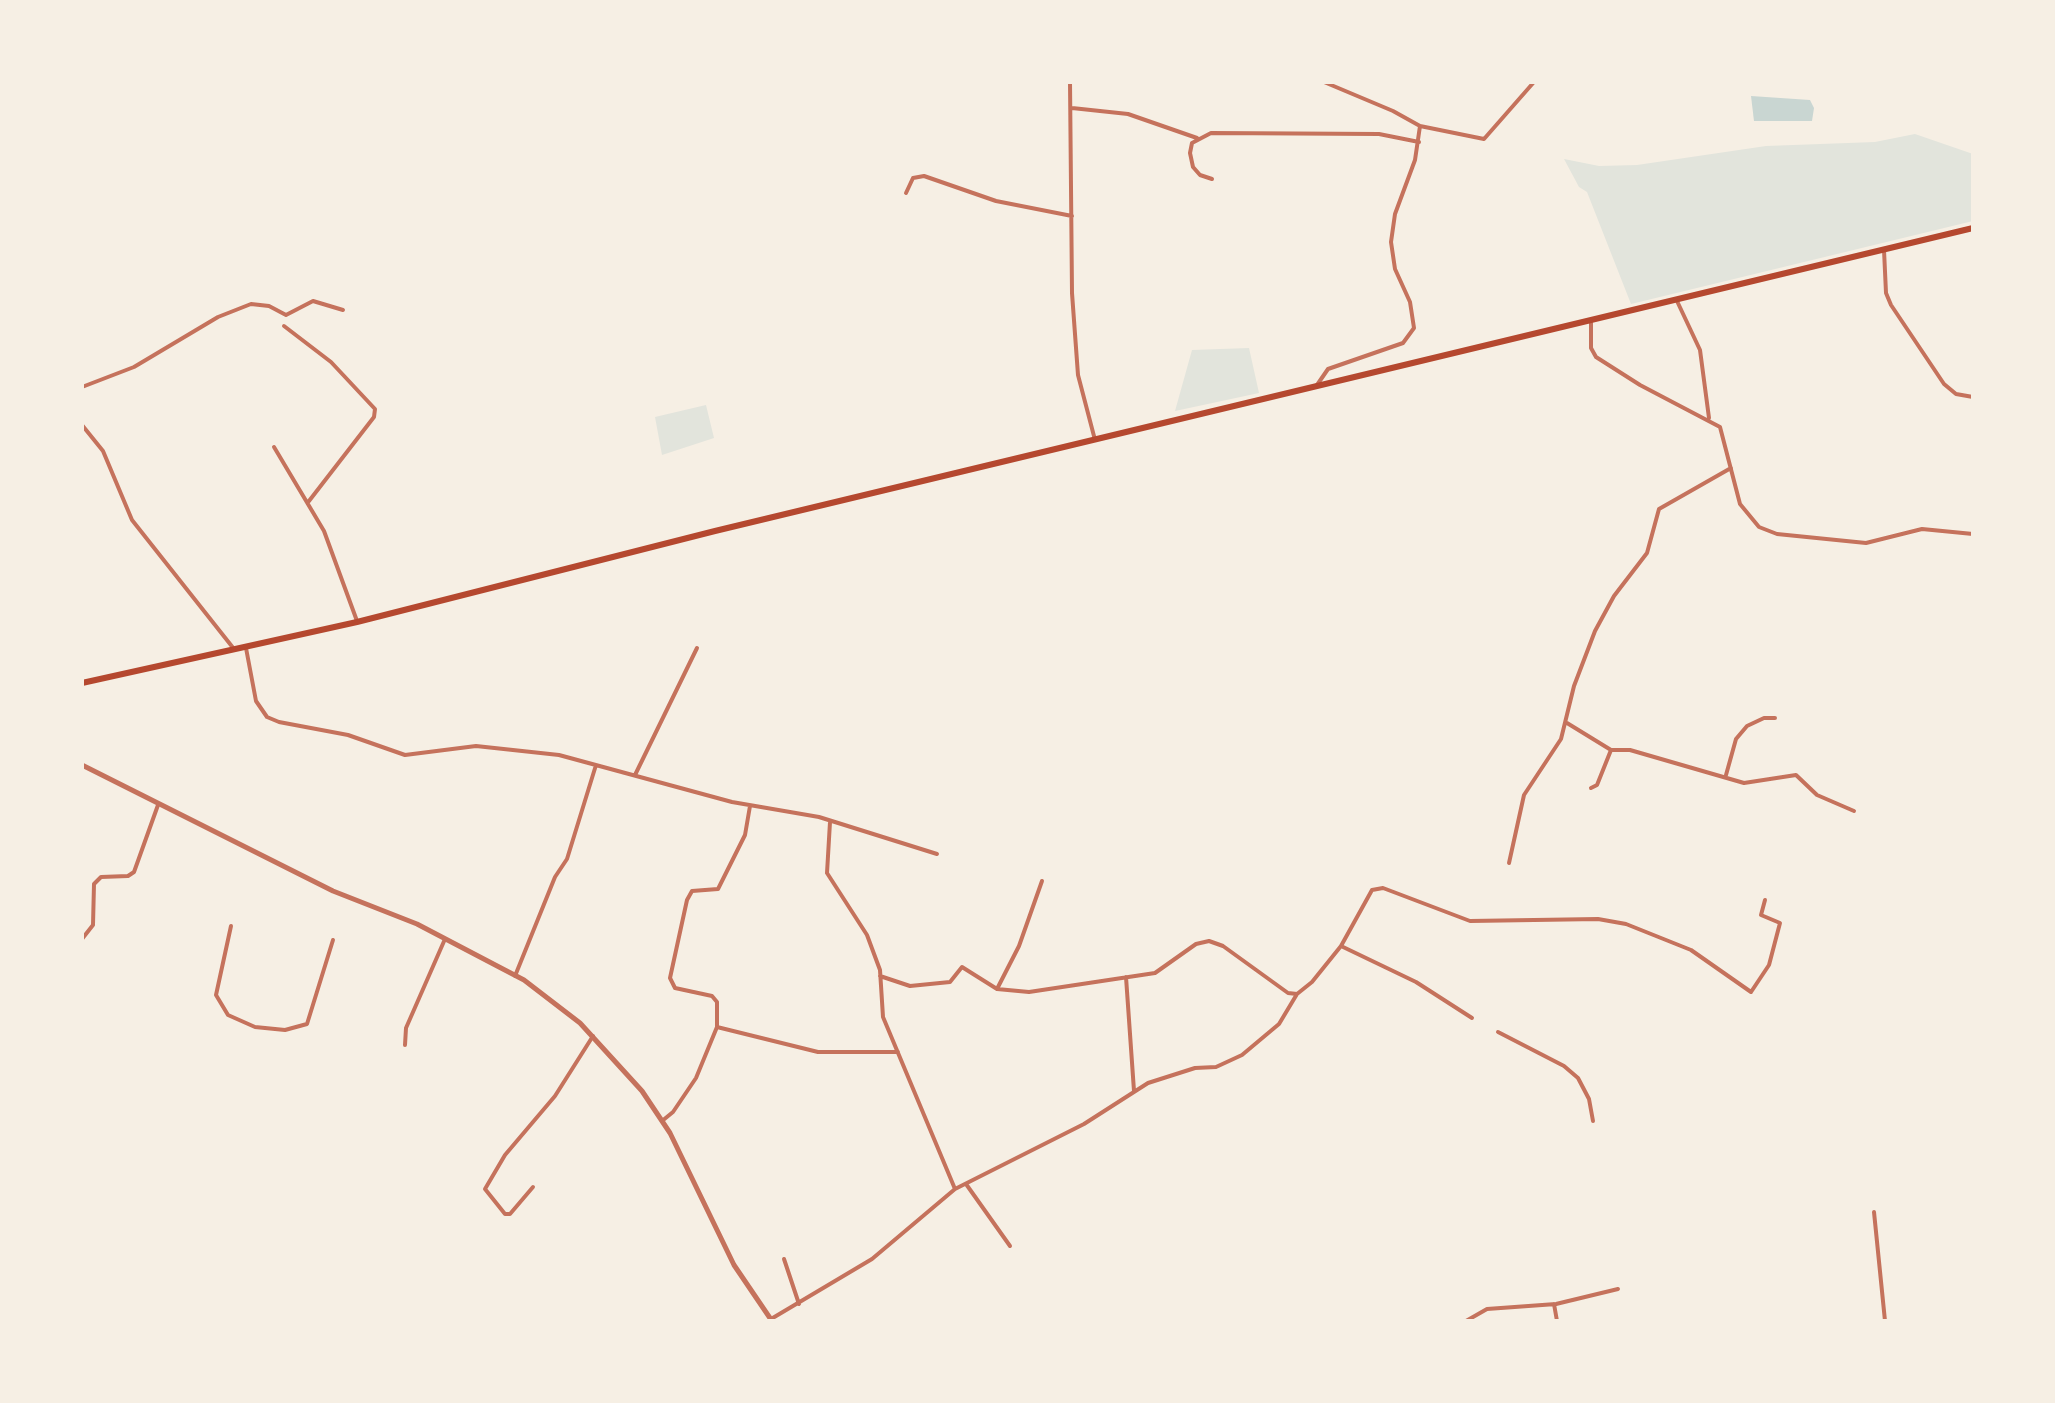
<!DOCTYPE html>
<html>
<head>
<meta charset="utf-8">
<style>
	body { margin:0 }
	#map { position:relative; width:2055px; height:1403px; overflow:hidden; background:#f6efe4; font-family:"Zilla Slab",serif }
	canvas { display:block }
	.frame { position:absolute; inset:0; border:84px solid #f6efe4; pointer-events:none }
</style>
</head>
<body>
<div id="map">
<canvas width="2055" height="1403"></canvas>
<div class="frame"></div>
</div>
<script>
const g = document.querySelector('canvas').getContext('2d');
g.lineJoin = 'round';
function paint(path, color) { g.fillStyle = color; g.fill(path, 'evenodd'); }
const shape = rows => new Path2D(rows.map(r => 'M' + r).join(''));
function trace(path, color, width, dash) { g.strokeStyle = color; g.lineWidth = width; g.lineCap = dash ? 'butt' : 'round'; g.setLineDash(dash || []); g.stroke(path); }
paint(shape([
	[1915,134,1973,154,1973,221,1631,304,1587,192,1579,187,1564,159,1599,166,1637,165,1766,146,1875,142],
	[1249,348,1259,393,1175,411,1192,350],
	[706,405,714,438,662,455,655,417]
]), '#e2e4dc');
paint(shape([
	[1751,96,1810,100,1814,108,1812,121,1754,121]
]), '#c9d6d2');
trace(shape([
	[1070,82,1072,293,1078,375,1095,440],
	[1072,108,1128,114,1197,138],
	[1420,126,1484,139,1534,82],
	[1212,179,1200,175,1193,167,1190,153,1192,143,1211,133,1379,134,1419,142],
	[906,193,913,178,924,176,996,201,1072,216],
	[1884,250,1886,293,1891,305,1944,384,1956,394,1973,397],
	[1677,301,1700,350,1709,418],
	[1591,323,1591,348,1596,357,1640,385,1720,427,1740,504,1759,527,1777,534,1866,543,1922,529,1973,534],
	[284,326,331,362,375,409,374,417,309,501],
	[1317,385,1328,369,1403,343,1414,328,1410,302,1395,269,1391,242,1395,214,1415,160,1420,126,1393,111,1324,82],
	[82,387,134,367,218,317,251,304,269,306,286,315,313,301,343,310],
	[82,425,103,451,132,520,234,649],
	[274,447,324,531,357,621],
	[246,648,256,701,267,717,279,722,348,735,405,755,476,746,559,755,732,802,819,817,937,854],
	[1567,723,1611,750,1597,785,1591,788],
	[1611,750,1630,750,1744,783,1796,775,1817,795,1854,811],
	[635,775,697,648],
	[1726,775,1736,739,1747,726,1764,718,1775,718],
	[830,822,827,873,867,935,880,970,883,1017,955,1189],
	[1509,863,1524,795,1561,739,1574,686,1595,631,1614,596,1647,553,1659,509,1731,468],
	[231,926,216,995,228,1015,255,1027,285,1030,307,1024,333,940],
	[82,939,93,925,94,884,101,877,128,876,134,872,158,805],
	[1341,946,1372,890,1383,888,1470,921,1598,919,1626,924,1691,950,1751,992,1769,965,1780,923,1761,915,1765,900],
	[515,976,555,877,567,859,596,765],
	[880,976,910,986,950,982,962,967,997,989,1029,992,1155,973,1196,944,1209,941,1223,946,1288,993,1297,994],
	[1126,977,1134,1091],
	[997,989,1019,946,1042,881],
	[717,1027,717,1002,712,996,675,988,670,978,687,900,692,891,718,889,745,835,750,806],
	[1498,1032,1564,1066,1578,1078,1589,1099,1593,1121],
	[405,1045,406,1028,445,939],
	[662,1121,673,1112,696,1078,717,1027,818,1052,898,1052],
	[966,1184,1010,1246],
	[533,1187,510,1214,505,1214,485,1189,505,1155,555,1096,593,1036],
	[1874,1212,1885,1321],
	[784,1259,799,1304],
	[1554,1304,1557,1321],
	[771,1319,872,1259,955,1189,1084,1124,1148,1083,1195,1068,1216,1067,1242,1055,1279,1024,1297,994,1312,982,1341,946,1416,982,1472,1018],
	[1466,1321,1487,1309,1556,1304,1618,1289],
	[1972,1321,1973,1320]
]), '#c5725c', 4);
trace(shape([
	[82,765,333,891,417,924,501,968,524,980,580,1023,642,1091,670,1133,734,1265,772,1321]
]), '#c5725c', 5);
trace(shape([
	[82,683,357,622,715,531,1973,228]
]), '#b5482f', 6);
</script>
</body>
</html>
